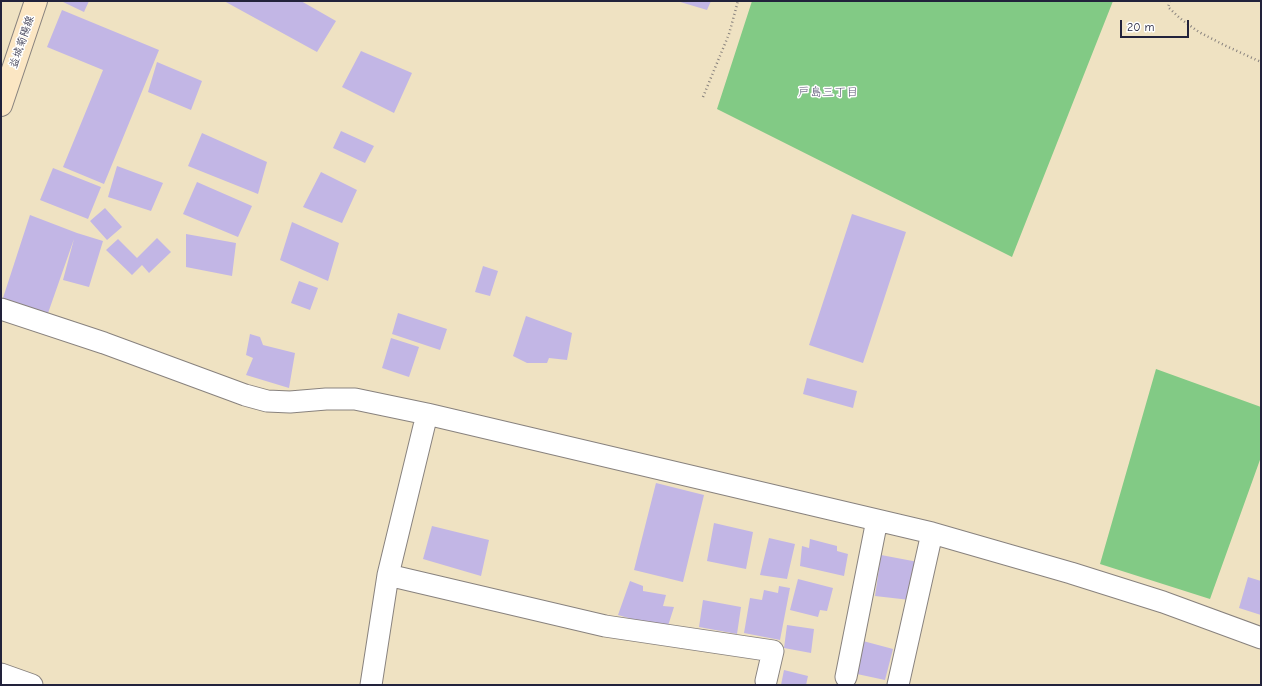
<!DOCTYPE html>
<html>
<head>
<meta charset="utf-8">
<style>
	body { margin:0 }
	#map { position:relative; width:1262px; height:686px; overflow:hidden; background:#efe2c2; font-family:"Comic Neue",sans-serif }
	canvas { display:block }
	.frame { position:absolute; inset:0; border:2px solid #22223b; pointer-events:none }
	.scale { position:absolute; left:1120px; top:20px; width:69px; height:18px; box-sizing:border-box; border:2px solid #22223b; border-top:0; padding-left:5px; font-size:12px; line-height:14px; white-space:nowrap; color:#22223b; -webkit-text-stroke:3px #fff; paint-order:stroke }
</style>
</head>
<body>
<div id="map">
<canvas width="1262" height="686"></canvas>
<div class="frame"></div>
<div class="scale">20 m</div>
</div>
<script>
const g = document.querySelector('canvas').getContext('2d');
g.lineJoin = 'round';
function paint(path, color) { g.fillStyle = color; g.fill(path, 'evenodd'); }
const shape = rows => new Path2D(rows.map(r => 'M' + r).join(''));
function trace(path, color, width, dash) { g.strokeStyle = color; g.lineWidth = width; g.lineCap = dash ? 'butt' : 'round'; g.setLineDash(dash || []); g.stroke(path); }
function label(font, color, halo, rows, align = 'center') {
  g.font = font + ' "Comic Neue","Klee One",sans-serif'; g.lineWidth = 3; g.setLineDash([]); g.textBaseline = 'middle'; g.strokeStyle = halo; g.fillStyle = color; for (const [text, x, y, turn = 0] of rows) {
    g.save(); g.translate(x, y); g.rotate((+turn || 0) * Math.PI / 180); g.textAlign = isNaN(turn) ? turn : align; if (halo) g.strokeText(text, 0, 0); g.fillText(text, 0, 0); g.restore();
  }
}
paint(shape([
	[752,1,1113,1,1012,257,717,109],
	[1156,369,1261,407,1261,457,1210,599,1100,564]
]), '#82ca85');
paint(shape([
	[61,1,89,1,84,12],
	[224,1,301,1,336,21,317,52],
	[677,1,711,1,707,10],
	[62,10,159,50,104,184,63,167,103,70,47,47],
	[361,51,412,73,394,113,342,87],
	[157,62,202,81,191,110,148,92],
	[341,131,374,146,365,163,333,148],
	[202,133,267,162,258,194,188,166],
	[117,166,163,183,151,211,108,197],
	[53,168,101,187,88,219,40,200],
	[321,172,357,190,342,223,303,207],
	[197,182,252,206,238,237,183,214],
	[105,208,122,227,107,240,90,221],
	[852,214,906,232,863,363,809,345],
	[30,215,77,233,103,241,89,287,63,280,74,239,47,316,2,301],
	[292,222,339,243,328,281,280,260],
	[186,234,236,243,232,276,186,267],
	[157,238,171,252,149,273,142,265,132,275,106,250,118,239,137,258],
	[483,266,498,271,490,296,475,292],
	[299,281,318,288,310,310,291,303],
	[398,313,447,329,440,350,392,334],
	[526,316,572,333,567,360,549,358,547,363,527,363,513,356],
	[250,334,260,337,263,345,295,353,289,388,246,375,253,358,246,355],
	[391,338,419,347,409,377,382,368],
	[807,378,857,391,853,408,803,394],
	[656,483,704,495,683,582,634,570],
	[714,523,753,532,746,569,707,561],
	[432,526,489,540,481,576,423,559],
	[769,538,795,544,787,579,760,575],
	[810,539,837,546,837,551,848,554,844,576,800,566,802,546,809,548],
	[881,555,918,562,910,600,875,596],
	[1248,577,1261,581,1261,615,1239,608],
	[798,579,833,588,827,611,820,610,818,617,790,610],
	[630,581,643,586,643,591,666,595,663,606,674,607,667,629,618,615],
	[779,586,790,588,780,640,744,633,750,598,762,600,764,590,778,593],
	[703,600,741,607,737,634,699,627],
	[787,625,814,629,811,653,784,648],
	[863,641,893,649,885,680,857,674],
	[784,670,808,676,806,685,781,685]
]), '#c2b6e5');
const minor = shape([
	[1,309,104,343,245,395,267,401,290,402,326,399,355,399,427,414,932,533,1071,573,1163,602,1261,638],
	[388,575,605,626,773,651,766,681],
	[1,674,32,685],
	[846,677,877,520],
	[371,685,388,575,427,414],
	[898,685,932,533]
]);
const secondary = shape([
	[1,105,36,1]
]);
trace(minor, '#88827e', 23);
trace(secondary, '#88827e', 24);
trace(shape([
	[1170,1,1168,7,1182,20,1199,32,1224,45,1261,62],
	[703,97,729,34,738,1]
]), '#88827e', 2.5, [1, 3]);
trace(minor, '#fff', 21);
trace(secondary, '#fbe6c3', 22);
label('11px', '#22223b', '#fff', [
	["益城菊陽線",22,42,-71]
]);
label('12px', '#5a5676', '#fff', [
	["戸島三丁目",828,93]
]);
</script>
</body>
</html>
